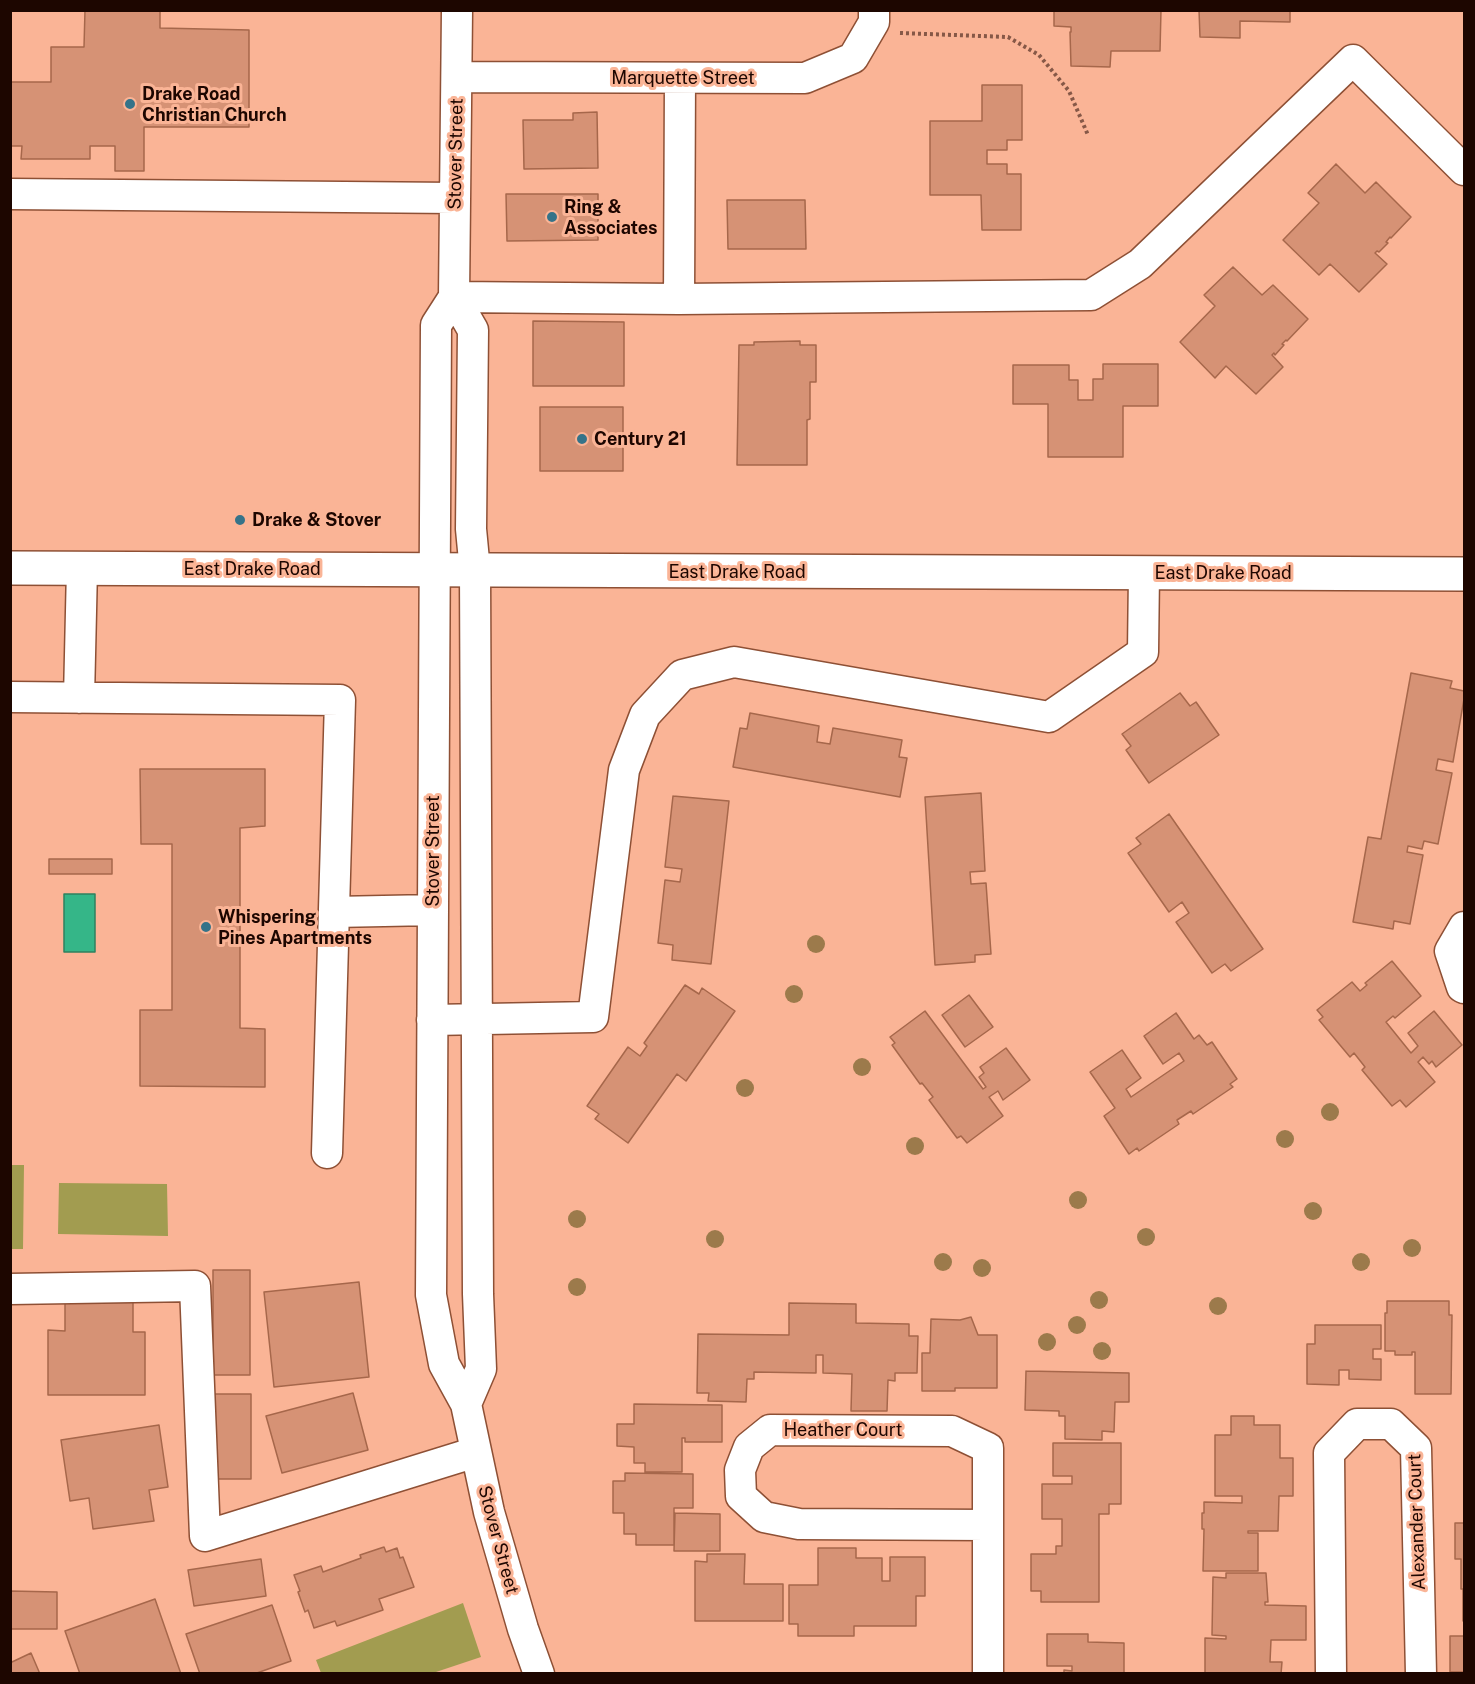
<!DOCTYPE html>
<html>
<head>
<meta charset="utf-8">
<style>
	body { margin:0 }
	#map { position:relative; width:1475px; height:1684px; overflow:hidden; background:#fab496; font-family:"Public Sans",sans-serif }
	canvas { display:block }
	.frame { position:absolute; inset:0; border:12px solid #1d0600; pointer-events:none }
</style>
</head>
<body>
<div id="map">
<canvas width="1475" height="1684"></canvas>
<div class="frame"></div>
</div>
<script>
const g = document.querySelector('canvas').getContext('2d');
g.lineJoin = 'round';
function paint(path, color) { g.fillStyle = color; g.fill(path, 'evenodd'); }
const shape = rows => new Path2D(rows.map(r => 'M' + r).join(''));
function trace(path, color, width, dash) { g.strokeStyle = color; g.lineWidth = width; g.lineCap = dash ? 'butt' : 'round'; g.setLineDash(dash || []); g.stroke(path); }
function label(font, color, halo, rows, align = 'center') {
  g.font = font + ' "Public Sans",sans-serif'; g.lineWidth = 6; g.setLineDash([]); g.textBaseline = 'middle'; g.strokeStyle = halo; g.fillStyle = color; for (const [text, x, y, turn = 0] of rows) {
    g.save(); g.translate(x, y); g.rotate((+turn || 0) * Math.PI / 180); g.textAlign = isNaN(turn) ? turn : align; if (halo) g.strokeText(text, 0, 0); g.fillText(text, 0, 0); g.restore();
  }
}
paint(shape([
	[11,1165,24,1165,23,1249,11,1249],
	[59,1183,167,1184,168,1236,58,1234],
	[463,1603,481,1657,433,1673,321,1673,316,1660]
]), '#a29c50');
const water = shape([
	[64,894,95,894,95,952,64,952,64,894]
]);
paint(water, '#35b688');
trace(water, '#2e815f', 1.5);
const building = shape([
	[85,10,160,10,160,28,249,30,249,127,144,127,144,171,115,171,115,146,90,146,90,159,21,159,22,146,10,146,10,82,51,82,51,47,84,47,85,10],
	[1054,10,1161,10,1160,51,1111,51,1110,67,1071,66,1070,32,1071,32,1071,27,1054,26,1054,10],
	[1199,10,1290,10,1290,22,1240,21,1240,38,1200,37,1199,10],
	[982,85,1022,85,1022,140,1007,140,1007,150,987,150,987,164,1007,164,1007,174,1021,174,1021,230,982,230,981,195,930,195,930,121,982,121,982,85],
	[597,112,598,168,524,169,523,120,573,120,573,113,597,112],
	[1336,164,1365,193,1376,182,1411,217,1391,238,1390,237,1386,242,1388,243,1379,252,1377,251,1375,253,1387,264,1359,292,1330,264,1319,275,1283,240,1319,203,1308,193,1336,164],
	[506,194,598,194,598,240,507,241,506,194],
	[727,200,805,200,806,249,728,249,727,200],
	[1233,267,1262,295,1273,285,1308,319,1287,341,1286,340,1282,344,1284,345,1275,355,1274,353,1272,355,1283,367,1256,394,1226,366,1215,378,1180,342,1215,306,1204,295,1233,267],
	[533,321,624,322,624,386,533,386,533,321],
	[800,341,800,345,816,345,816,382,810,382,810,419,807,420,807,465,737,465,739,345,754,345,754,342,800,341],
	[1103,364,1158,364,1158,406,1123,406,1123,457,1048,457,1048,404,1013,404,1013,365,1069,365,1069,380,1078,380,1078,400,1093,400,1093,379,1103,379,1103,364],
	[540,407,623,407,623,471,540,471,540,407],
	[1411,673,1452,681,1450,688,1464,691,1464,699,1453,762,1438,759,1436,770,1452,773,1438,844,1424,841,1422,849,1408,846,1407,852,1423,855,1410,924,1394,921,1393,929,1353,922,1368,837,1381,839,1411,673],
	[1180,693,1190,706,1196,702,1219,735,1149,783,1126,750,1131,746,1122,734,1180,693],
	[750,713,819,726,817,742,830,744,833,728,902,740,899,757,907,758,900,797,733,767,740,728,747,729,750,713],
	[140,769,265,769,265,826,240,828,240,1028,265,1029,265,1087,140,1086,140,1010,172,1010,172,844,141,844,140,769],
	[981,793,985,871,970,872,971,884,986,883,991,954,975,955,975,962,935,965,925,797,981,793],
	[673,796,729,801,711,964,672,960,673,945,658,943,665,880,680,882,682,869,665,867,673,796],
	[1169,814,1263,949,1231,971,1225,964,1212,973,1176,922,1189,913,1182,902,1169,912,1128,853,1141,844,1136,838,1169,814],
	[49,859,112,859,112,874,49,874,49,859],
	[1392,961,1421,996,1395,1018,1393,1016,1386,1022,1411,1053,1418,1046,1408,1033,1434,1011,1462,1045,1436,1067,1432,1061,1429,1064,1423,1057,1418,1062,1435,1082,1406,1107,1400,1100,1392,1106,1362,1070,1365,1067,1354,1053,1350,1057,1319,1020,1323,1017,1317,1010,1352,982,1360,991,1367,985,1365,983,1392,961],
	[685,985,699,994,702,988,735,1011,686,1081,677,1074,628,1143,595,1119,599,1114,587,1106,628,1047,640,1056,647,1046,644,1043,685,985],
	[969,995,993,1027,965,1047,942,1015,969,995],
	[925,1011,983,1089,986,1087,979,1077,984,1073,980,1067,1006,1048,1030,1080,1003,1100,998,1091,989,1097,1003,1116,967,1143,961,1136,957,1138,929,1100,933,1097,922,1083,920,1084,892,1045,895,1043,890,1037,925,1011],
	[1176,1013,1194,1039,1199,1035,1207,1045,1212,1042,1237,1079,1230,1084,1233,1087,1193,1114,1191,1111,1177,1120,1179,1124,1139,1151,1137,1148,1129,1154,1104,1116,1115,1108,1090,1072,1122,1050,1141,1078,1126,1089,1131,1097,1184,1061,1179,1053,1163,1064,1144,1036,1176,1013],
	[213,1270,250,1270,250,1375,213,1375,213,1270],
	[359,1282,369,1377,274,1387,264,1292,359,1282],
	[1387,1301,1449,1301,1449,1315,1452,1315,1451,1394,1415,1394,1415,1352,1412,1352,1412,1355,1395,1355,1395,1351,1385,1351,1385,1313,1387,1313,1387,1301],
	[65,1302,133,1302,133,1332,145,1332,145,1395,48,1395,48,1330,65,1331,65,1302],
	[789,1303,856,1304,856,1323,909,1324,909,1336,918,1336,917,1373,895,1373,895,1381,888,1380,887,1411,851,1411,852,1374,823,1373,823,1355,816,1355,816,1373,754,1372,754,1379,747,1379,746,1402,708,1401,709,1393,697,1393,698,1334,789,1335,789,1303],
	[971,1317,978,1335,997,1335,997,1388,955,1388,955,1391,922,1391,922,1353,930,1353,931,1319,960,1320,971,1317],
	[1315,1325,1381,1325,1381,1349,1373,1349,1373,1359,1381,1359,1381,1380,1349,1379,1349,1370,1339,1370,1339,1385,1307,1384,1307,1344,1315,1344,1315,1325],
	[1026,1371,1129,1373,1129,1402,1115,1402,1114,1432,1102,1431,1102,1440,1065,1439,1065,1416,1059,1416,1059,1411,1025,1410,1026,1371],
	[353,1393,368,1450,282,1473,266,1416,353,1393],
	[213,1394,251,1394,251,1479,214,1479,213,1394],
	[634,1404,722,1405,722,1442,685,1442,685,1438,682,1438,682,1472,645,1472,645,1463,634,1463,634,1447,617,1446,617,1424,634,1424,634,1404],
	[1231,1416,1254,1416,1254,1425,1280,1425,1280,1458,1293,1458,1293,1496,1279,1496,1278,1531,1248,1531,1248,1533,1258,1533,1258,1571,1203,1571,1204,1529,1202,1529,1202,1513,1204,1513,1204,1502,1242,1503,1242,1496,1215,1496,1215,1435,1231,1435,1231,1416],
	[159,1425,168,1487,149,1490,154,1521,93,1529,89,1498,70,1501,61,1440,159,1425],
	[1053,1443,1121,1443,1121,1504,1109,1504,1109,1514,1099,1514,1099,1602,1041,1602,1041,1591,1031,1591,1031,1554,1056,1554,1056,1546,1062,1546,1062,1519,1042,1519,1042,1484,1072,1484,1072,1476,1053,1476,1053,1443],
	[625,1473,693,1474,693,1508,674,1508,674,1545,636,1545,636,1534,624,1534,624,1513,613,1513,613,1481,625,1481,625,1473],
	[675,1513,720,1514,720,1551,674,1551,675,1513],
	[1455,1523,1464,1523,1464,1621,1463,1621,1463,1589,1461,1589,1461,1559,1455,1559,1455,1523],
	[384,1547,386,1552,397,1548,400,1558,403,1557,414,1587,379,1599,383,1610,337,1626,335,1621,314,1628,308,1610,305,1612,298,1592,300,1591,294,1575,321,1566,323,1572,361,1558,360,1555,384,1547],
	[818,1548,856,1548,856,1558,882,1558,882,1581,890,1581,890,1557,925,1557,925,1596,916,1596,916,1626,854,1626,854,1636,798,1636,798,1624,789,1624,789,1585,818,1585,818,1548],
	[707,1554,745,1554,744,1584,783,1584,783,1621,695,1621,695,1561,707,1562,707,1554],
	[261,1559,266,1596,194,1606,188,1570,261,1559],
	[1226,1573,1266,1573,1268,1602,1265,1602,1265,1605,1306,1606,1306,1640,1271,1640,1270,1662,1282,1662,1281,1674,1205,1674,1205,1638,1226,1639,1226,1636,1212,1635,1213,1577,1226,1578,1226,1573],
	[10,1591,57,1592,57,1629,10,1629,10,1591],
	[155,1599,181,1674,80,1674,65,1631,155,1599],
	[272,1605,291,1661,254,1674,200,1674,186,1634,272,1605],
	[1047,1634,1088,1634,1088,1642,1124,1643,1124,1674,1064,1674,1064,1670,1072,1671,1072,1666,1047,1666,1047,1634],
	[1450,1636,1464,1636,1464,1672,1450,1672,1450,1636],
	[31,1653,40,1674,10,1674,10,1659,12,1662,31,1653]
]);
paint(building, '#d69275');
trace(building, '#a6674b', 1.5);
const minor = shape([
	[457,10,454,297,473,330,471,529,475,571,478,1294,481,1369,466,1404],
	[457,77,805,78,853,58,874,22,874,10],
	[10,194,455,198],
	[454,297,436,325,431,1295,444,1364,466,1404,489,1512,523,1629,539,1674],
	[454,297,679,299,1091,295,1140,264,1353,60,1464,170],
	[679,299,680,78],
	[10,697,340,700,327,1153],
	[79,698,82,568],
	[334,912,433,910],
	[1464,927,1450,951,1462,987,1464,988],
	[432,1020,593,1017,624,770,645,715,682,675,734,662,1049,717,1143,652,1144,573],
	[10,1289,195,1286,205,1536,476,1452],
	[987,1525,799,1524,764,1517,741,1496,740,1470,749,1447,770,1430,952,1431,988,1448,988,1674],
	[1331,1674,1329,1453,1357,1424,1391,1424,1416,1448,1421,1674]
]);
const major = shape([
	[10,568,1464,574]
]);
trace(minor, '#8e5035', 33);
trace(major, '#8e5035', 36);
trace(shape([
	[900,33,1008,37,1039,55,1069,91,1088,135]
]), '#865847', 4, [3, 3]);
trace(minor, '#fff', 30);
trace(major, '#fff', 33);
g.fillStyle = '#9c7a4b';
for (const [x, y] of [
	[816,944],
	[794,994],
	[862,1067],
	[745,1088],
	[1330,1112],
	[1285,1139],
	[915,1146],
	[1078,1200],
	[1313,1211],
	[577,1219],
	[1146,1237],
	[715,1239],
	[1412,1248],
	[943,1262],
	[1361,1262],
	[982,1268],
	[577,1287],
	[1099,1300],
	[1218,1306],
	[1077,1325],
	[1047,1342],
	[1102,1351]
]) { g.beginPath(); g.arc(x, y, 9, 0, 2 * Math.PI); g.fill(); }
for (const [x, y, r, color] of [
	[130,104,6,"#357389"],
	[552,217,6,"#357389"],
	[582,439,6,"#357389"],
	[240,520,6,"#357389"],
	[206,927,6,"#357389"]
]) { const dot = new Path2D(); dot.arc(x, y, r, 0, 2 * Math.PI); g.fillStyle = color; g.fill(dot); trace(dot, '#fab496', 2); }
label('18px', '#1d0600', '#fab496', [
	["Marquette Street",683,78],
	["Stover Street",456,154,-89],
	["East Drake Road",252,569],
	["East Drake Road",737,572],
	["East Drake Road",1223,573],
	["Stover Street",433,851,-90],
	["Heather Court",843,1430],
	["Alexander Court",1417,1522,-92],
	["Stover Street",498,1540,75]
]);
label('bold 18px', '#1d0600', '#fab496', [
	["Drake Road",142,94],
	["Christian Church",142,115],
	["Ring &",564,207],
	["Associates",564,228],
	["Century 21",594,439],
	["Drake & Stover",252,520],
	["Whispering",218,917],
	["Pines Apartments",218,938]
], 'left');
</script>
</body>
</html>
